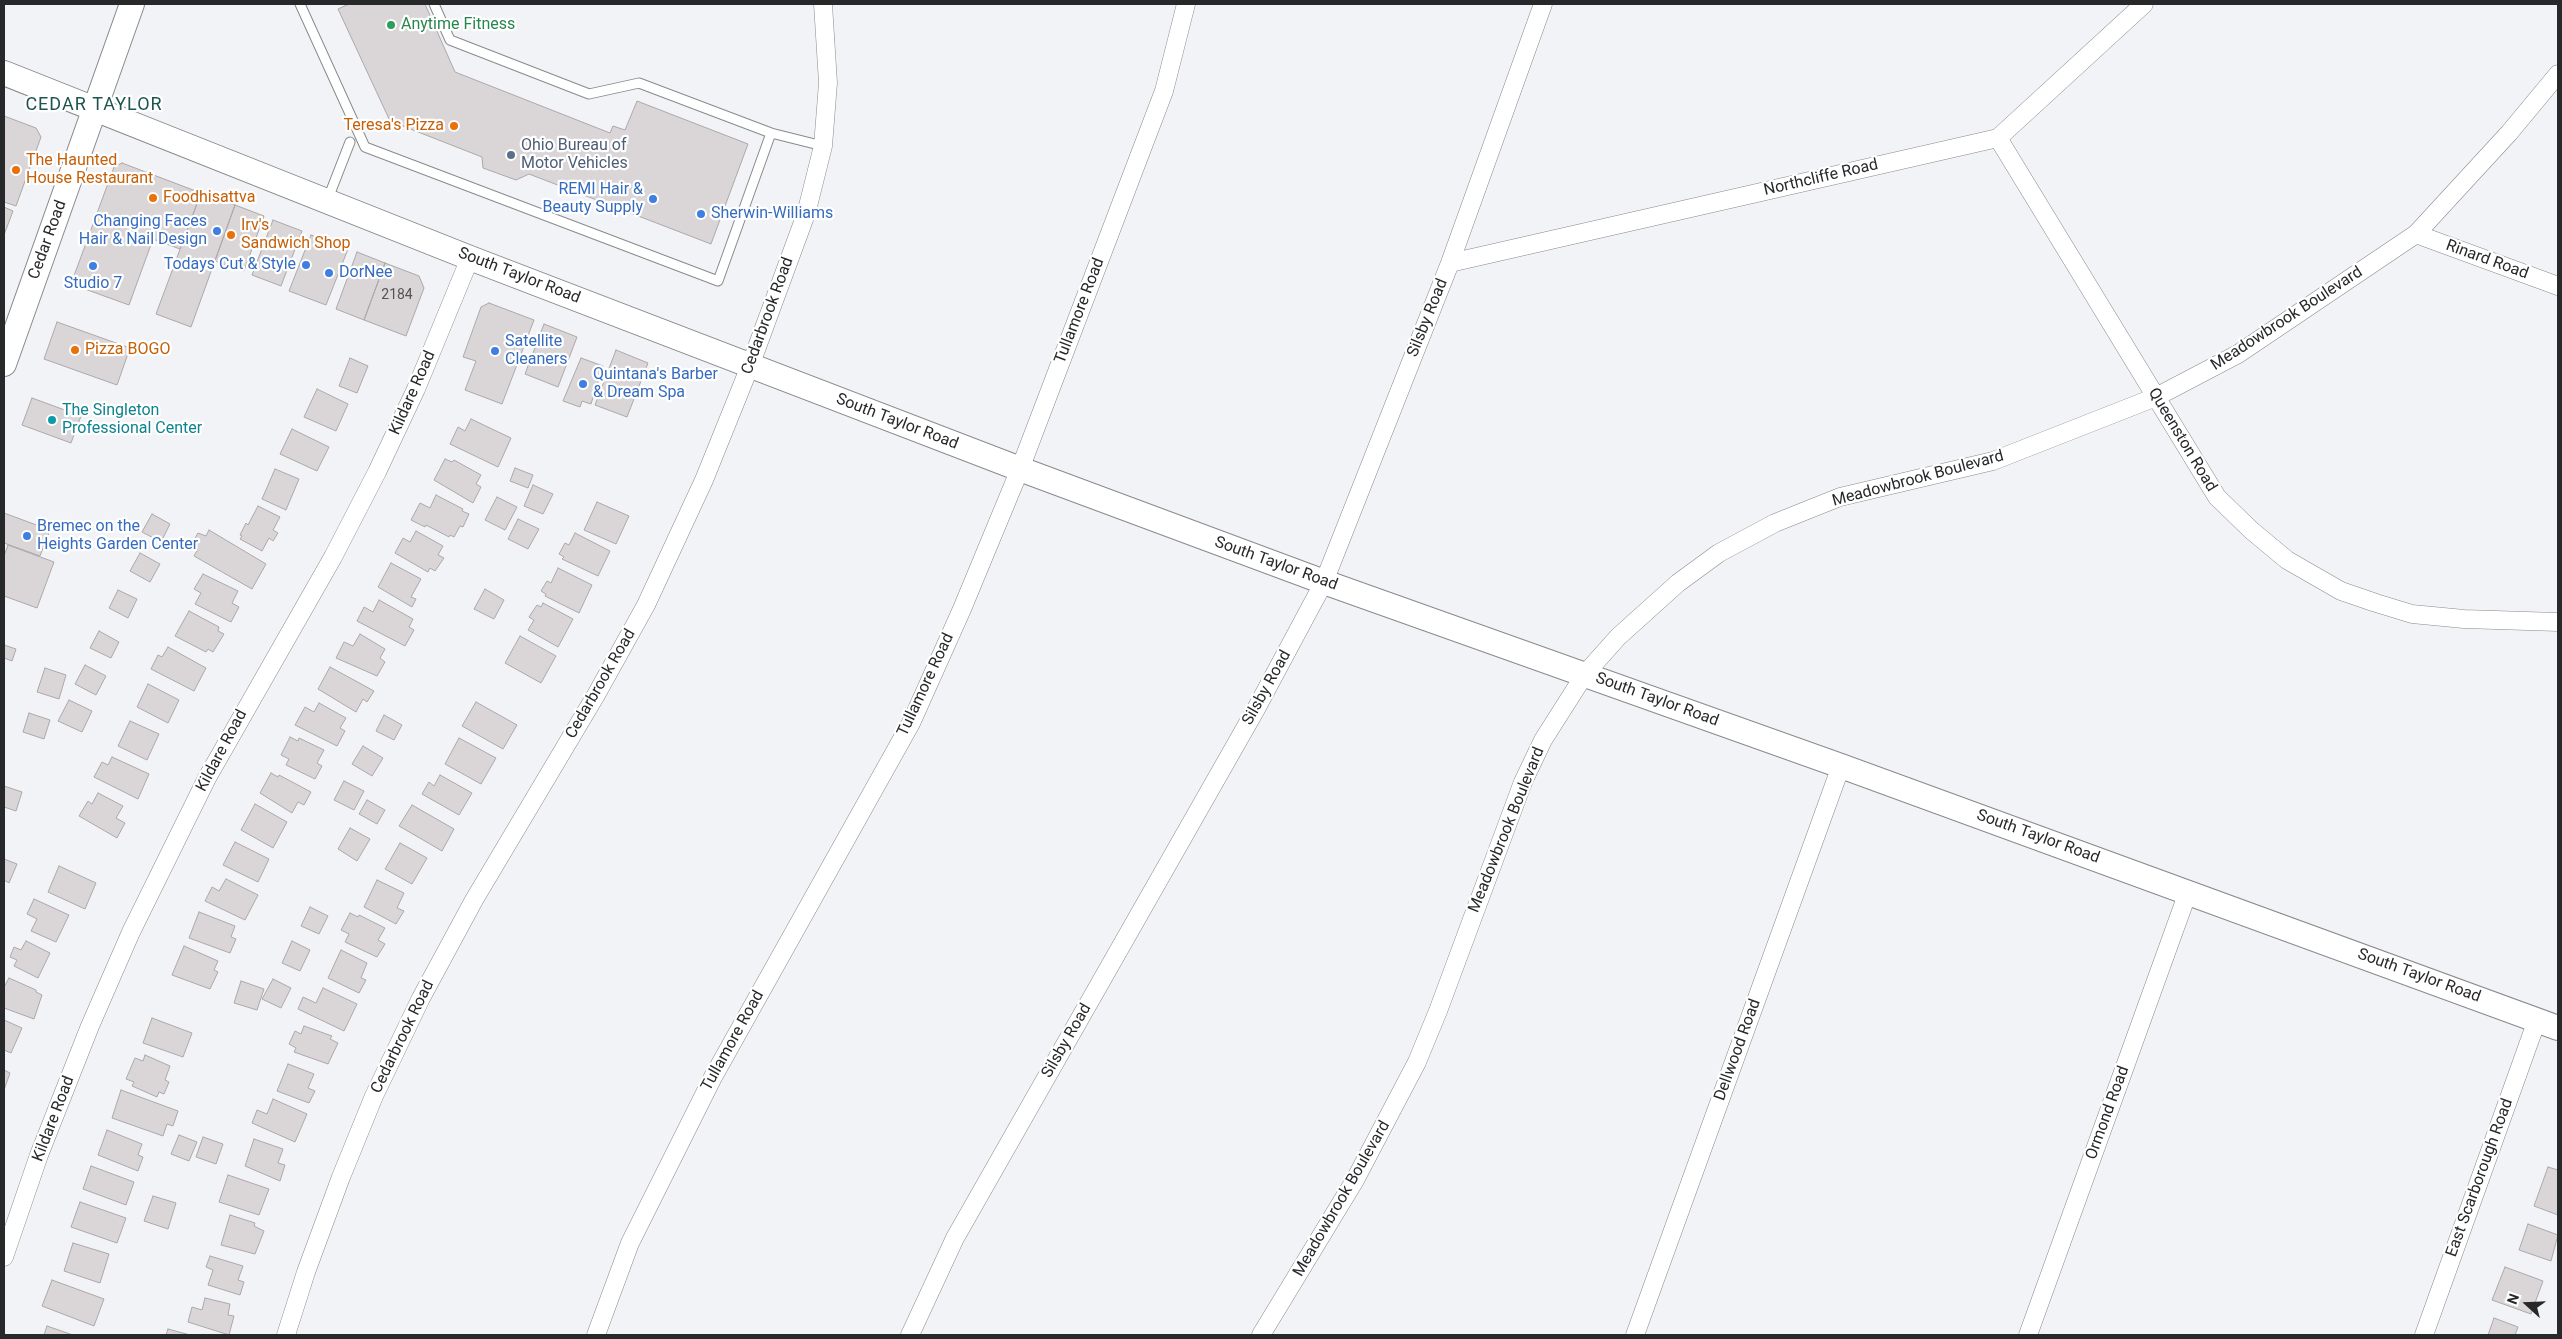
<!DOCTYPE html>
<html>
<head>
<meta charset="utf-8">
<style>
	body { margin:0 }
	#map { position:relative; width:2562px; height:1339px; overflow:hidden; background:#f2f3f6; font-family:Roboto,sans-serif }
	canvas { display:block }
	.frame { position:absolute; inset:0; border:5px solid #272829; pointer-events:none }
	.north { position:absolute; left:2502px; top:1279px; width:50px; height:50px; -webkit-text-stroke:4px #fff; paint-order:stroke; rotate:290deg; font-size:14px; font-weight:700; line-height:20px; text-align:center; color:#272829 }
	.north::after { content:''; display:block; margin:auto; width:18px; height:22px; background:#272829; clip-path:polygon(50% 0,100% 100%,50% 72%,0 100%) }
</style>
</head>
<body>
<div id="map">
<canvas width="2562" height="1339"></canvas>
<div class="frame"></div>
<div class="north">N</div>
</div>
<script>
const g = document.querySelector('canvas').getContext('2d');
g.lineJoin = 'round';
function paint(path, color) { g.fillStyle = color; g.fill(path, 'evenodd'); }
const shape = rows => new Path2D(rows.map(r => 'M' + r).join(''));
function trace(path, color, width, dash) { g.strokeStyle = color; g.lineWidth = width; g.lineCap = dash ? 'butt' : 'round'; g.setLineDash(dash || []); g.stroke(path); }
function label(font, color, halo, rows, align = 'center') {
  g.font = font + ' Roboto,sans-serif'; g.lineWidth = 4.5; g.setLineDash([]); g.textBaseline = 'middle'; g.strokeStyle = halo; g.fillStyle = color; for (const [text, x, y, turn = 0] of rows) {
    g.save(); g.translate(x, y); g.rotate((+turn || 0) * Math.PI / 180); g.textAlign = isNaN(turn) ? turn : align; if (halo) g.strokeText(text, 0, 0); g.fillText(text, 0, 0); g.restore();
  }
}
const building = shape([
	[349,4,425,4,455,72,610,133,613,126,625,130,637,101,748,144,711,244,529,174,516,180,483,168,482,157,390,121,338,9,349,4],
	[4,116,36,128,41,137,16,206,4,202,4,116],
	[122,163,201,193,180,249,153,239,129,305,71,284,114,167,122,163],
	[201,193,235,205,191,327,156,314,201,193],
	[235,205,264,216,244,271,215,261,235,205],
	[4,207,13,211,4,235,4,207],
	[273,220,302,231,281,286,252,275,273,220],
	[311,235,348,249,326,305,289,291,311,235],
	[357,252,385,263,364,320,336,309,357,252],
	[385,263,419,276,424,288,406,336,364,320,385,263],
	[489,303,534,320,502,404,465,390,476,361,463,357,481,307,489,303],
	[57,322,130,348,117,385,44,359,57,322],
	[544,324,577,337,558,387,525,374,544,324],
	[616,350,648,363,627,417,595,405,616,350],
	[350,358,368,366,357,393,339,386,350,358],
	[581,358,603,366,591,404,582,401,580,407,563,401,581,358],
	[317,389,348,404,336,431,304,417,317,389],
	[32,398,81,416,71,443,22,425,32,398],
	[471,419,511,438,498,467,450,444,458,427,465,431,471,419],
	[292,429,329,447,317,471,280,454,292,429],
	[445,459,452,462,454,460,481,475,476,484,481,487,473,503,434,480,445,459],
	[515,468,533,475,528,488,510,481,515,468],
	[275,469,299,479,286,510,262,499,275,469],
	[533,485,553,494,543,514,524,506,533,485],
	[436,495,463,509,462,511,469,514,463,527,460,526,454,537,450,535,449,537,426,525,425,527,411,520,420,503,430,508,436,495],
	[497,497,517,507,505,530,485,520,497,497],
	[597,502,629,516,616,544,584,530,597,502],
	[258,506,280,517,273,530,278,533,273,541,269,538,262,551,240,539,242,536,240,535,246,523,248,525,258,506],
	[4,513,50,530,40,556,4,543,4,513],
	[152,514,170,524,161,542,142,532,152,514],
	[518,519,539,529,528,549,508,539,518,519],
	[209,530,266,564,252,589,194,556,198,549,191,545,198,533,206,536,209,530],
	[416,531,443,546,438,555,444,558,435,571,430,568,428,572,395,553,403,538,410,542,416,531],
	[575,533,610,551,598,576,562,559,564,557,559,554,565,543,569,545,575,533],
	[8,545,54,562,37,608,4,596,4,556,8,545],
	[140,553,160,564,150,582,130,571,140,553],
	[391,563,421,579,411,597,416,599,412,607,378,587,391,563],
	[558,568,592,585,579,613,545,596,546,594,541,591,547,581,551,583,558,568],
	[203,574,238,591,232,603,239,607,231,622,195,604,201,593,194,589,203,574],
	[485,589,504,600,494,619,474,609,485,589],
	[118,590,137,599,128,618,109,608,118,590],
	[379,600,413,619,409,627,414,630,405,646,357,621,364,607,373,612,379,600],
	[543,603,573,619,558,647,528,630,534,620,529,617,537,605,541,607,543,603],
	[189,611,219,627,218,631,224,634,213,652,208,649,206,652,175,636,189,611],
	[99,631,119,642,111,658,90,648,99,631],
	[360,634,385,649,380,658,385,662,377,676,336,658,344,642,353,646,360,634],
	[520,636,556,656,541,683,505,663,520,636],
	[4,645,16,649,12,661,4,658,4,645],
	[168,647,206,668,194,691,151,669,158,655,162,657,168,647],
	[85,665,106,676,96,695,75,684,85,665],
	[330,667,374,691,367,702,363,699,356,712,318,689,330,667],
	[45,668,66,675,59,699,37,692,45,668],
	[148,684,179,700,168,723,137,707,148,684],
	[69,700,92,711,82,732,58,721,69,700],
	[476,702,517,725,503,749,462,726,476,702],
	[319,703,346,718,340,728,345,731,337,746,295,725,305,707,314,712,319,703],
	[29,713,50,720,44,739,23,732,29,713],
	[384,715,402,725,394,740,376,731,384,715],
	[130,721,159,734,147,760,118,746,130,721],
	[290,737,298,741,299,738,324,750,317,763,322,766,315,779,286,765,289,759,281,755,290,737],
	[459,738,496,758,481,784,445,764,459,738],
	[363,746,383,758,372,776,352,764,363,746],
	[112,757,149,774,138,799,94,777,102,762,108,765,112,757],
	[271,773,278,777,279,775,311,792,304,805,298,802,292,813,260,793,271,773],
	[440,775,472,793,459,815,422,794,429,782,434,786,440,775],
	[344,781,364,791,354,810,334,800,344,781],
	[4,786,22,792,16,811,4,807,4,786],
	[98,793,123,806,116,818,125,823,117,838,79,816,88,801,92,804,98,793],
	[367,800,385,810,377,824,359,814,367,800],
	[255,804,287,822,273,848,241,830,255,804],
	[412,805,454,829,442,851,399,826,412,805],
	[350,828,370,839,357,861,338,849,350,828],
	[235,842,269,859,258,882,223,865,235,842],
	[400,843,427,858,412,884,385,869,400,843],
	[4,859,17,864,9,883,4,880,4,859],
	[59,866,96,883,85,909,48,892,59,866],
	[226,879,258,895,245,920,205,901,212,887,219,891,226,879],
	[377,880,404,893,397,908,404,911,396,924,364,907,377,880],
	[34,899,69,915,56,942,31,931,37,919,27,914,34,899],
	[310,907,328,916,319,934,301,926,310,907],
	[199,912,235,926,231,937,236,939,230,953,189,938,199,912],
	[350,913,358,917,359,915,385,928,378,940,385,944,377,957,345,942,349,934,341,930,350,913],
	[26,941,50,953,38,978,14,966,17,960,10,957,14,947,21,950,26,941],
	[292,941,310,950,300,971,282,963,292,941],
	[184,946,218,961,214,970,218,972,210,989,172,975,184,946],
	[341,950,367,963,361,978,366,980,359,993,328,978,341,950],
	[9,978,36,990,36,992,42,995,34,1019,4,1008,4,987,9,978],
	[273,979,291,988,281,1008,262,999,273,979],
	[241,981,264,989,257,1010,234,1003,241,981],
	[323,988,357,1004,344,1031,298,1009,303,997,316,1003,323,988],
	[152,1018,192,1033,183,1057,143,1043,152,1018],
	[4,1020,22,1028,11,1053,4,1050,4,1020],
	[304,1026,332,1036,330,1039,338,1043,328,1064,294,1052,296,1048,289,1044,295,1031,301,1034,304,1026],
	[145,1055,170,1066,165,1080,169,1082,164,1094,159,1092,157,1097,132,1086,134,1082,126,1079,135,1058,143,1061,145,1055],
	[288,1064,314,1074,308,1088,315,1091,309,1103,277,1091,288,1064],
	[4,1070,10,1073,4,1090,4,1070],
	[121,1090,178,1111,173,1126,167,1124,163,1136,112,1118,121,1090],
	[273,1099,307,1114,295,1142,252,1123,257,1110,267,1114,273,1099],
	[107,1130,142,1144,138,1155,143,1157,138,1171,98,1155,107,1130],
	[179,1135,197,1142,189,1161,171,1154,179,1135],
	[203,1137,223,1144,216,1164,196,1157,203,1137],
	[254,1139,283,1149,278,1163,285,1165,280,1181,245,1166,254,1139],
	[91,1166,134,1182,126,1205,83,1189,91,1166],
	[2548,1167,2558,1170,2558,1215,2534,1206,2548,1167],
	[228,1175,269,1189,259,1215,219,1202,228,1175],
	[153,1196,176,1203,168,1229,144,1221,153,1196],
	[80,1202,126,1218,117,1243,71,1227,80,1202],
	[230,1215,255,1223,254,1226,264,1231,255,1254,221,1245,230,1215],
	[2528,1224,2558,1235,2551,1261,2519,1250,2528,1224],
	[73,1243,109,1254,100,1283,64,1271,73,1243],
	[210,1256,243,1266,238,1280,244,1282,240,1295,208,1285,213,1270,206,1267,210,1256],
	[2505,1267,2543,1281,2531,1314,2492,1300,2505,1267],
	[52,1280,104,1299,94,1326,42,1306,52,1280],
	[205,1298,230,1304,228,1315,234,1316,229,1335,188,1322,192,1307,202,1310,205,1298],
	[2494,1318,2518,1327,2515,1335,2488,1335,2494,1318],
	[47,1326,73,1335,44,1335,47,1326],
	[168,1329,190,1335,166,1335,168,1329]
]);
paint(building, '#dad5d7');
trace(building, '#aca8aa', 1);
const service = shape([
	[300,4,365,147,718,281,771,133,823,146],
	[434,4,450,40,589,94,639,83,771,133],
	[327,201,350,142]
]);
const minor = shape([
	[1998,138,2217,497,2251,530,2287,560,2341,591,2376,603,2412,614,2464,619,2558,622],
	[2416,234,2558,286],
	[1450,263,1998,138,2144,4],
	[4,1257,39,1155,90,1026,131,932,207,778,333,557,377,472,416,389,470,258],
	[286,1335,306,1272,341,1177,374,1096,421,998,474,900,596,695,646,605,704,480,750,366,806,214,823,146,828,83,823,4],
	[596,1335,630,1243,713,1077,911,723,962,609,1020,469,1164,91,1186,4],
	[910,1335,955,1238,1256,709,1324,582,1450,263,1543,4],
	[1261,1335,1355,1180,1417,1062,1438,1011,1523,782,1543,740,1585,674,1618,637,1678,583,1719,553,1775,523,1840,497,1993,461,2156,397,2238,354,2416,234,2509,133,2558,74],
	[1635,1335,1841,766],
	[2028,1335,2188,892],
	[2424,1335,2537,1020]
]);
const secondary = shape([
	[4,73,470,258,1020,469,1324,582,1841,766,2558,1028],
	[4,364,132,4]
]);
trace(service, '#898a8d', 11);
trace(minor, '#898a8d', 19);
trace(secondary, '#898a8d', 26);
trace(service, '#fff', 9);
trace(minor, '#fff', 18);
trace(secondary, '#fff', 24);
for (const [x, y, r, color] of [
	[391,25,5,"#2e9e5b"],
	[454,126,5,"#e8710a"],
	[511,155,5,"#5c6f8a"],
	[16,170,5,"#e8710a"],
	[153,198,5,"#e8710a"],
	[653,199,5,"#3f7fe0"],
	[701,214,5,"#3f7fe0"],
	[217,231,5,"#3f7fe0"],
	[231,235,5,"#e8710a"],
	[306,265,5,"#3f7fe0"],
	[93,266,5,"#3f7fe0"],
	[329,273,5,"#3f7fe0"],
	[75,350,5,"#e8710a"],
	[495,351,5,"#3f7fe0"],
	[583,384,5,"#3f7fe0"],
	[52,420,5,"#0f9aa8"],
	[27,536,5,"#3f7fe0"]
]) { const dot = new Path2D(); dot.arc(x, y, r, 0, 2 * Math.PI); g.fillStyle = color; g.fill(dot); trace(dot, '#fff', 2); }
label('14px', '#545354', null, [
	["2184",397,295]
]);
label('16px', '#27864d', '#fff', [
	["Anytime Fitness",401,25]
], 'left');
label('16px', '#c56008', '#fff', [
	["Teresa's Pizza",444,126,"right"],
	["The Haunted",26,161],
	["House Restaurant",26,179],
	["Foodhisattva",163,198],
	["Irv's",241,226],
	["Sandwich Shop",241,244],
	["Pizza BOGO",85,350]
], 'left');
label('16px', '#4e5e75', '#fff', [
	["Ohio Bureau of",521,146],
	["Motor Vehicles",521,164]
], 'left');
label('16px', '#272829', '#fff', [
	["Northcliffe Road",1821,178,-13],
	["Cedar Road",48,240,-70],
	["Rinard Road",2487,260,20],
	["South Taylor Road",519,276,21],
	["Tullamore Road",1080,311,-69],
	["Cedarbrook Road",768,316,-70],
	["Silsby Road",1428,318,-68],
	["Meadowbrook Boulevard",2287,319,-33],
	["Kildare Road",413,393,-66],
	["South Taylor Road",897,422,21],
	["Queenston Road",2182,440,59],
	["Meadowbrook Boulevard",1918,479,-15],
	["South Taylor Road",1276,564,20],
	["Cedarbrook Road",601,684,-60],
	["Tullamore Road",926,685,-65],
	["Silsby Road",1267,688,-61],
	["South Taylor Road",1657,700,20],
	["Kildare Road",222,751,-62],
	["Meadowbrook Boulevard",1507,830,-68],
	["South Taylor Road",2038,837,20],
	["South Taylor Road",2419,976,20],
	["Cedarbrook Road",403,1037,-64],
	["Tullamore Road",733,1041,-61],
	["Silsby Road",1067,1041,-60],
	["Dellwood Road",1738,1050,-70],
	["Ormond Road",2108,1113,-70],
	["Kildare Road",54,1119,-69],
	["East Scarborough Road",2480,1178,-70],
	["Meadowbrook Boulevard",1342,1199,-60]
]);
label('16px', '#366cbe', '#fff', [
	["REMI Hair &",643,190,"right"],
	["Beauty Supply",643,208,"right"],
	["Sherwin-Williams",711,214],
	["Changing Faces",207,222,"right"],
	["Hair & Nail Design",207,240,"right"],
	["Todays Cut & Style",296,265,"right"],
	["DorNee",339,273],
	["Studio 7",93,284,"center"],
	["Satellite",505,342],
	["Cleaners",505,360],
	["Quintana's Barber",593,375],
	["& Dream Spa",593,393],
	["Bremec on the",37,527],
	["Heights Garden Center",37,545]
], 'left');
label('16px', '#0d838f', '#fff', [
	["The Singleton",62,411],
	["Professional Center",62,429]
], 'left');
g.letterSpacing = '1px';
label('18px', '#1d554d', '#fff', [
	["CEDAR TAYLOR",94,105]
]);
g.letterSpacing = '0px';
</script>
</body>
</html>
